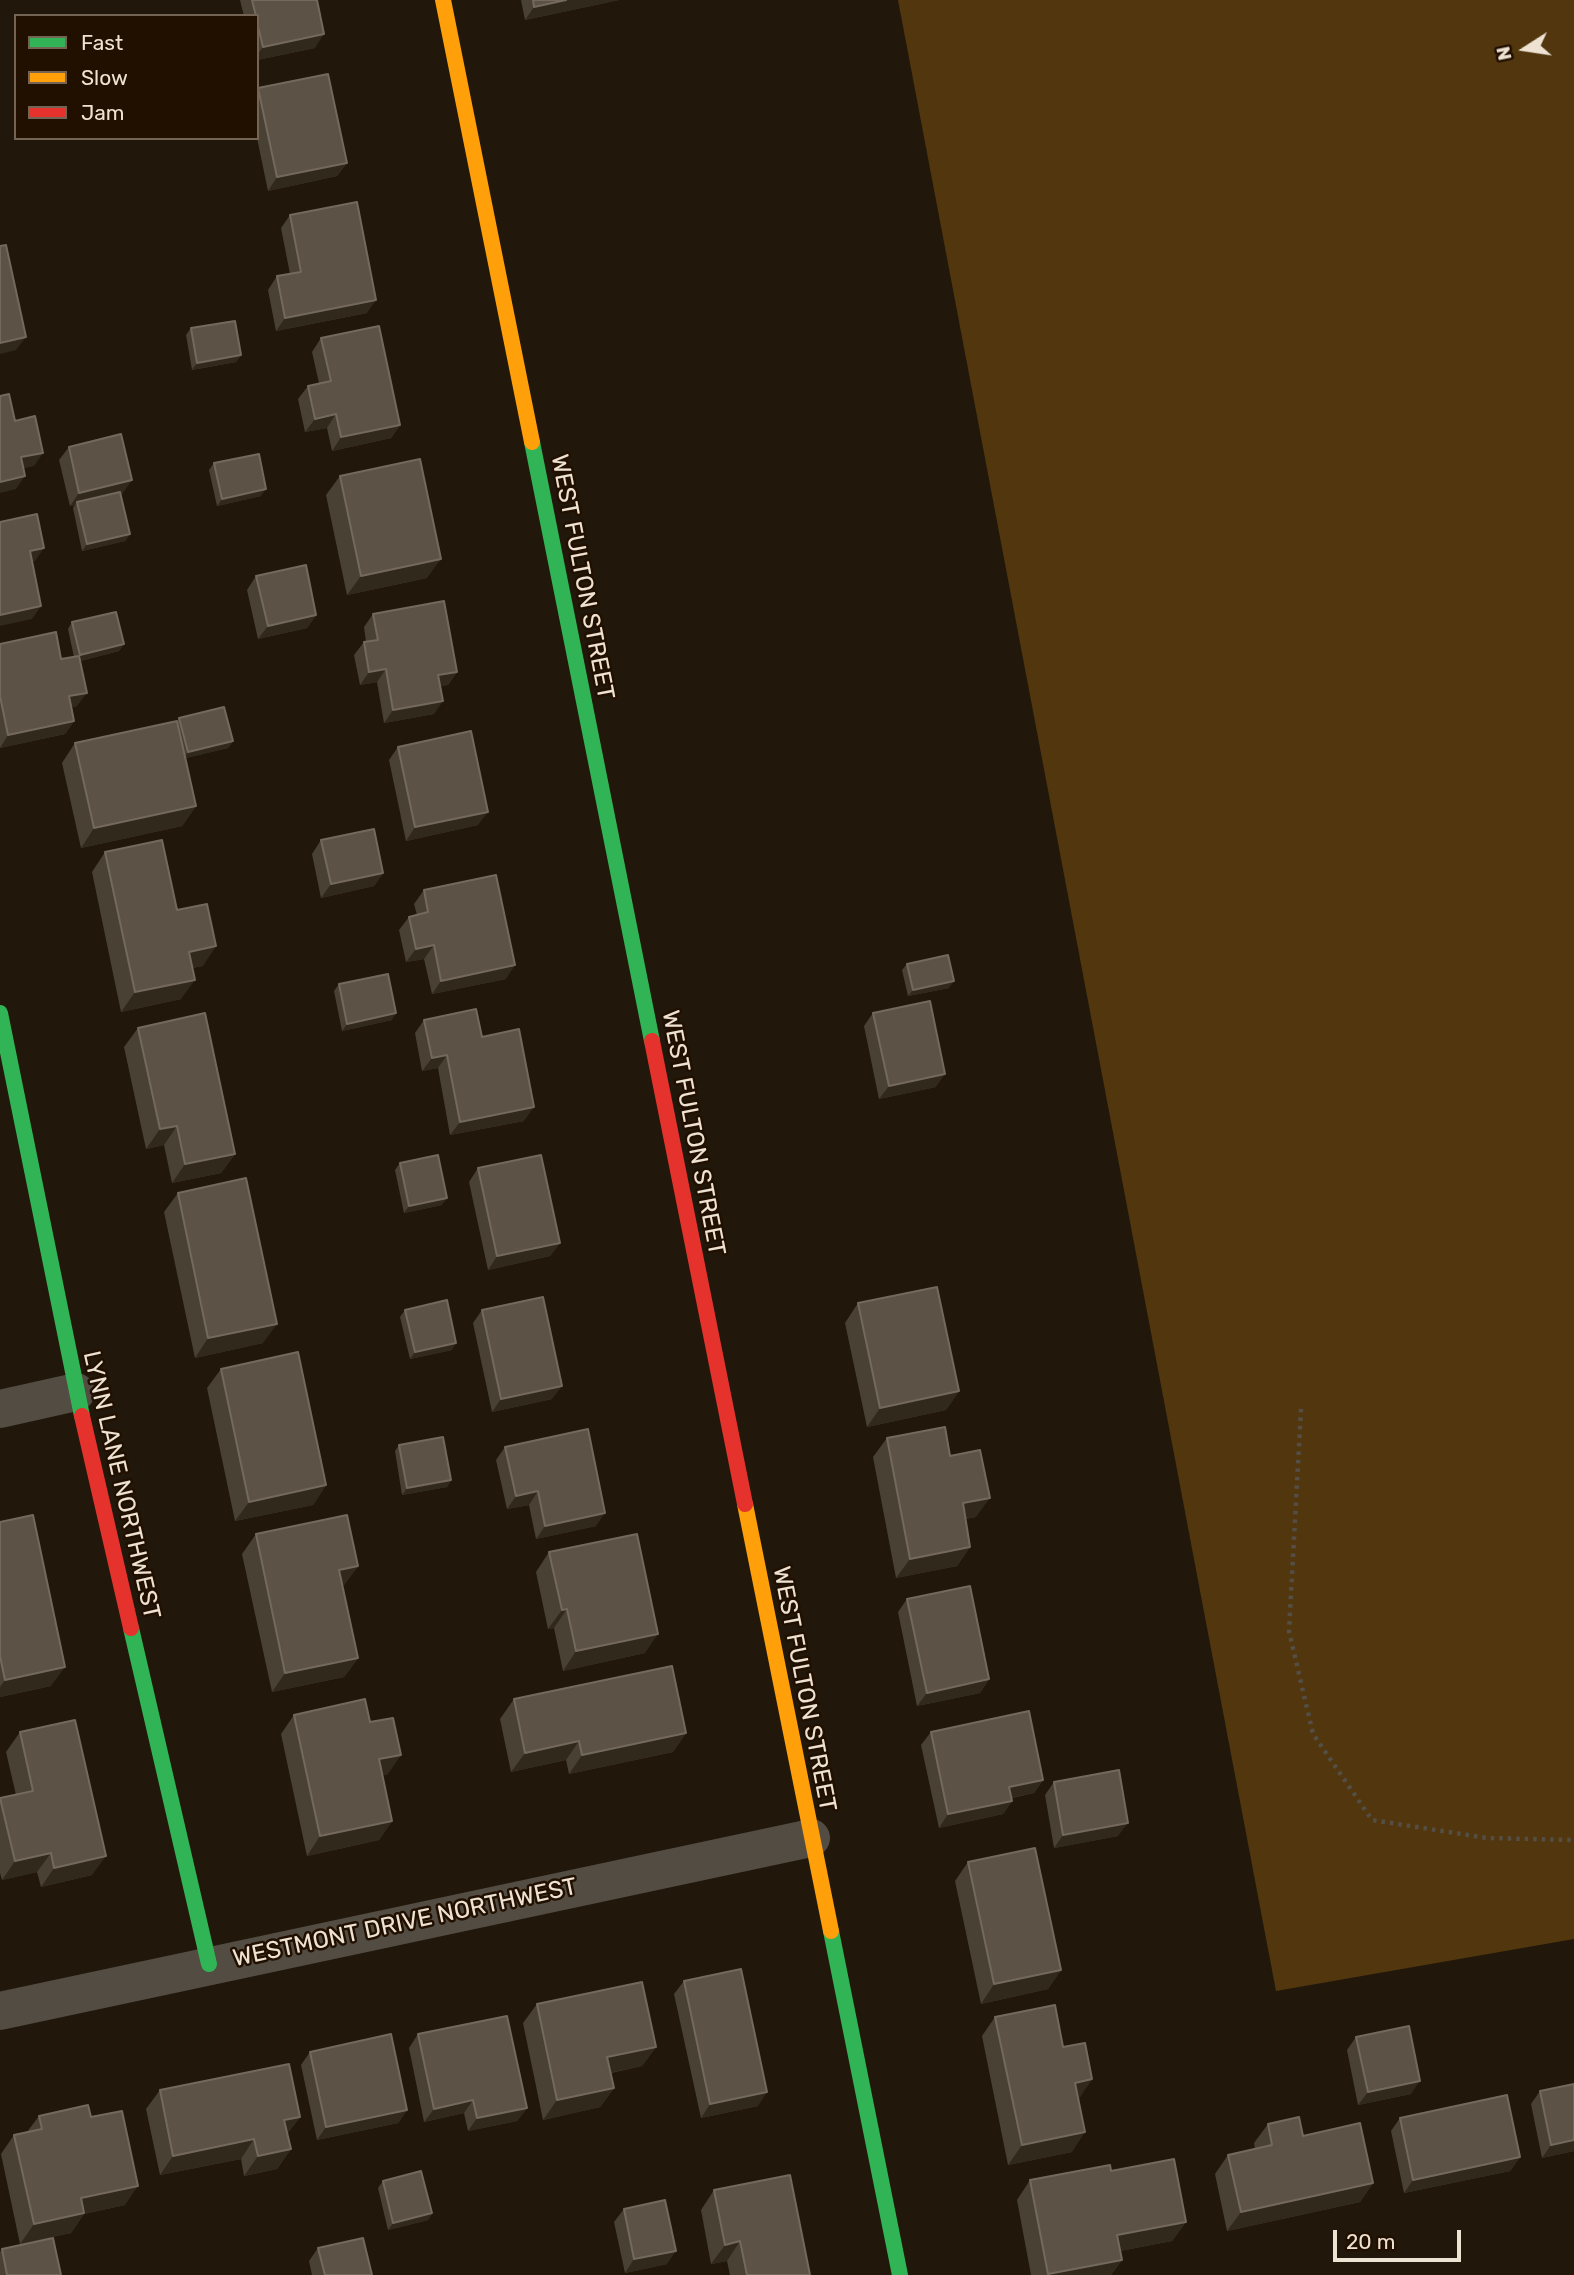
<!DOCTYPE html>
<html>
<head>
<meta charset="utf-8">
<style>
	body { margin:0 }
	#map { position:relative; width:1574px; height:2275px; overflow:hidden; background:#21180b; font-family:Rubik,sans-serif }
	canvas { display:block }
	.legend { position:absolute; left:14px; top:14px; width:245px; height:126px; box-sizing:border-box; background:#211000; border:2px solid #736454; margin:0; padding:9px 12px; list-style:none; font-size:21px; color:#eee2d3 }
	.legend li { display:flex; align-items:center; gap:14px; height:35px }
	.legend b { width:35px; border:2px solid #736454 }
	.north { position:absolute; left:1490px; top:14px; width:70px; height:70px; -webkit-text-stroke:5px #211000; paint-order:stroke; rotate:258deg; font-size:19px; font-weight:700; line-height:28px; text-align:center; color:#eee2d3 }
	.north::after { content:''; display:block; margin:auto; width:24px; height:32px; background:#eee2d3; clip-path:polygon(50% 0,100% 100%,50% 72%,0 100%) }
	.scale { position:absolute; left:1333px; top:2230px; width:128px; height:32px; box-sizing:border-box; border:4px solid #eee2d3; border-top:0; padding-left:9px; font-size:21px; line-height:24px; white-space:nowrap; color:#eee2d3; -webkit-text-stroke:5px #211000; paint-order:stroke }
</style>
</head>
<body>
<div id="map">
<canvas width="1574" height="2275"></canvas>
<ul class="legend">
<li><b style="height:9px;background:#30b455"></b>Fast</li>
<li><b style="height:9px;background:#ff9f0a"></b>Slow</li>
<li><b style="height:9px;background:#e5322d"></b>Jam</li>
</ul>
<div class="north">N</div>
<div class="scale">20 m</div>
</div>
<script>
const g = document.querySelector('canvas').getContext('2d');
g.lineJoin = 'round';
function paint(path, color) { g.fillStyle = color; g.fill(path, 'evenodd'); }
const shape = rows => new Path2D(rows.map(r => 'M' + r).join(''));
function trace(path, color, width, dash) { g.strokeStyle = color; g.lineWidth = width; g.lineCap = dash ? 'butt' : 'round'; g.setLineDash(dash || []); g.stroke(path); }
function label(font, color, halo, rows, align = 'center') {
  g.font = font + ' Rubik,sans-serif'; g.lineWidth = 5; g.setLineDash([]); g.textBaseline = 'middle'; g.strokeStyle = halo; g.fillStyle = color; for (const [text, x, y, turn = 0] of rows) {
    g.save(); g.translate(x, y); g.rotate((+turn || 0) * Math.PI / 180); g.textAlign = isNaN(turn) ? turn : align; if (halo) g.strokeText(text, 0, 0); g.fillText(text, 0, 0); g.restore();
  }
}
paint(shape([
	[898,0,1574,0,1574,1939,1276,1991]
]), '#51360e');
trace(shape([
	[1301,1409,1289,1631,1313,1734,1372,1820,1487,1838,1574,1840]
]), '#554e45', 4.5, [3.5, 5]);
trace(shape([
	[0,1409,76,1392],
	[0,2011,811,1838]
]), '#534c42', 38);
trace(shape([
	[532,442,652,1041],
	[0,1013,82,1416],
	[131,1628,209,1964],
	[831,1931,900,2275]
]), '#30b455', 16);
trace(shape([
	[443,0,532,442],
	[745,1504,831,1931]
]), '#ff9f0a', 16);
trace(shape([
	[652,1041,745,1504],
	[82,1416,131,1628]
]), '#e5322d', 16);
paint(shape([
	[240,0,317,0,315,48,257,60,257,16,244,16],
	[521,0,619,0,525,20],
	[258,88,347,163,337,176,268,191,257,138],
	[290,215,367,313,276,331,268,290,277,276,290,274,281,228],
	[191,328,241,355,236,362,192,370,186,335],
	[321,338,400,425,391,438,332,451,327,428,305,432,298,399,308,386,319,383,312,352],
	[69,447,123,493,121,494,130,534,125,541,82,551,73,508,75,505,70,506,59,460],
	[214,463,261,496,217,506,209,470],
	[340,476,427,578,347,595,326,495],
	[256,576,316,615,307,628,258,639,247,590],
	[373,614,457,672,448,685,440,686,434,714,384,723,377,682,360,685,354,655,364,642,366,642,364,627],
	[72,622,124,644,119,651,80,661,77,706,72,707,74,721,65,734,0,748,0,644,61,659,74,657,68,629],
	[179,718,233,741,228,748,185,758,196,806,182,826,81,848,62,763,75,743,177,722],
	[398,747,478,825,406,841,389,760],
	[321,840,383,873,374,886,321,898,312,854],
	[105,852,177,910,203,966,192,968,181,999,121,1012,92,872],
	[424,890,506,979,432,994,424,959,406,962,399,930,409,917,417,915,414,904],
	[907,964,949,988,908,996,902,970],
	[339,984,392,1020,342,1031,334,991],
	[873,1013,936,1087,879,1099,864,1026],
	[424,1020,524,1121,450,1135,438,1068,422,1071,415,1033],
	[138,1028,235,1154,221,1173,172,1183,164,1145,146,1149,124,1047],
	[400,1163,442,1205,404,1213,395,1170],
	[478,1168,560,1243,550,1256,488,1270,469,1182],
	[178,1193,263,1343,195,1358,164,1212],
	[858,1303,959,1391,946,1410,867,1427,845,1323],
	[405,1310,452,1350,410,1359,400,1317],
	[482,1310,552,1399,492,1412,473,1323],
	[221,1369,326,1485,313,1505,235,1521,207,1388],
	[887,1438,950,1456,976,1517,965,1519,970,1547,957,1566,896,1578,873,1457],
	[399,1445,451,1480,447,1487,402,1495,395,1451],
	[505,1447,596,1526,536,1539,529,1505,507,1509,496,1460],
	[0,1522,51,1686,0,1697],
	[256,1534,358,1566,344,1585,342,1585,358,1658,344,1677,272,1692,242,1554],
	[549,1552,645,1653,563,1671,554,1628,548,1629,536,1572],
	[907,1599,989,1679,980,1693,917,1706,898,1612],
	[514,1699,686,1733,673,1752,569,1774,566,1760,511,1772,500,1719],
	[294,1715,370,1722,388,1774,383,1775,392,1821,379,1840,307,1856,281,1734],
	[20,1732,92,1875,41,1887,37,1872,2,1880,0,1873,0,1799,16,1795,6,1752],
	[931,1732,1043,1780,1034,1793,1012,1798,1012,1801,1003,1814,939,1828,921,1745],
	[1054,1782,1118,1836,1054,1848,1045,1795],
	[968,1862,1061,1970,1048,1989,981,2004,955,1881],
	[684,1981,758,2106,701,2118,674,1994],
	[537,2004,656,2047,642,2066,611,2073,614,2088,600,2107,543,2120,523,2023],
	[995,2017,1063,2047,1092,2079,1078,2099,1072,2152,1008,2165,982,2036],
	[418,2034,527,2108,517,2121,468,2131,464,2113,424,2122,409,2048],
	[1356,2037,1411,2094,1358,2105,1347,2050],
	[310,2052,407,2110,398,2123,317,2140,301,2065],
	[1574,2084,1574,2151,1542,2158,1531,2104,1540,2091],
	[160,2090,300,2117,287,2134,291,2149,277,2169,244,2176,241,2159,160,2175,146,2109],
	[39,2116,91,2117,125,2205,84,2214,71,2233,20,2244,1,2154,14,2135,27,2132],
	[1400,2118,1520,2157,1510,2171,1404,2193,1391,2131],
	[1268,2124,1303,2136,1373,2183,1360,2202,1227,2231,1215,2174,1228,2155,1255,2149,1254,2143],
	[1111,2171,1186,2222,1172,2241,1120,2251,1122,2260,1111,2275,1031,2275,1017,2200,1030,2180],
	[383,2181,432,2213,428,2220,388,2230,378,2188],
	[714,2190,810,2275,730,2275,727,2261,711,2264,701,2210],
	[624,2209,667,2264,625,2273,614,2222],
	[318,2248,372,2275,312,2275,309,2261],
	[2,2249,61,2275,0,2275,0,2252]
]), '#4a4135');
paint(shape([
	[566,0,619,0,525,20,534,7],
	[324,34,315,48,257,60,257,55,263,47],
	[347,163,337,176,268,191,277,177],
	[376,300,367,313,276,331,285,318],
	[26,337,16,350,0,354,0,343],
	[241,355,236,362,192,370,197,363],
	[336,414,327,428,305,432,315,419],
	[400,425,391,438,332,451,341,437],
	[43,453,34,466,12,471,21,457],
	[25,476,16,489,0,493,0,482],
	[132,480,123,493,78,504,77,502,75,505,70,506,79,493],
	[266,489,261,496,217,506,222,499],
	[130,534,125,541,82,551,87,544],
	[44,548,35,561,20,564,30,551],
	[441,559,427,578,347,595,361,576],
	[41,606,32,619,0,626,0,615],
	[316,615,307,628,258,639,268,626],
	[124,644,119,651,75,662,80,655],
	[386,669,377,682,360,685,369,672],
	[457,672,448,685,429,688,438,675],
	[87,693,77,706,60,709,69,696],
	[443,701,434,714,384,723,393,710],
	[74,721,65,734,0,748,8,735],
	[233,741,228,748,183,759,188,752],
	[196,806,182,826,81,848,94,828],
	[488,812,478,825,406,841,415,827],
	[383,873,374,886,321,898,331,884],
	[434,945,424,959,406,962,416,949],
	[216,946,203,966,175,971,189,952],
	[515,965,506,979,432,994,441,981],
	[195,980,181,999,121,1012,135,992],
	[954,981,949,988,908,996,913,990],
	[396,1013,392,1020,342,1031,347,1024],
	[447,1055,438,1068,422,1071,432,1058],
	[945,1074,936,1087,879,1099,889,1086],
	[534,1107,524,1121,450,1135,460,1122],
	[177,1126,164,1145,146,1149,160,1129],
	[235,1154,221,1173,172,1183,185,1164],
	[447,1198,442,1205,404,1213,409,1206],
	[560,1243,550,1256,488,1270,497,1256],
	[277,1324,263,1343,195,1358,208,1338],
	[456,1343,452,1350,410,1359,415,1352],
	[562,1386,552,1399,492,1412,501,1399],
	[959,1391,946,1410,867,1427,880,1408],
	[451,1480,447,1487,402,1495,407,1488],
	[326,1485,313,1505,235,1521,249,1502],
	[538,1491,529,1505,507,1509,516,1496],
	[990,1498,976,1517,949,1522,963,1503],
	[605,1513,596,1526,536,1539,545,1526],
	[970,1547,957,1566,896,1578,910,1559],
	[358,1566,344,1585,326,1589,339,1570],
	[567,1609,554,1628,548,1629,562,1610],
	[658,1634,645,1653,563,1671,576,1651],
	[358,1658,344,1677,272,1692,285,1673],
	[65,1667,51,1686,0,1697,0,1687,5,1680],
	[989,1679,980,1693,917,1706,927,1693],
	[686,1733,673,1752,569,1774,582,1755],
	[579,1741,566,1760,511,1772,525,1753],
	[401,1755,388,1774,366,1779,379,1759],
	[1043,1780,1034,1793,1000,1800,1009,1787],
	[1012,1801,1003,1814,939,1828,948,1814],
	[392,1821,379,1840,307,1856,320,1836],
	[1128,1823,1118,1836,1054,1848,1063,1835],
	[51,1853,37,1872,2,1880,15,1861],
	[106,1856,92,1875,41,1887,54,1868],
	[1061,1970,1048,1989,981,2004,994,1984],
	[656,2047,642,2066,594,2076,607,2057],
	[1092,2079,1079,2099,1061,2102,1075,2083],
	[1420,2081,1411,2094,1358,2105,1368,2092],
	[614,2088,600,2107,543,2120,557,2100],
	[767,2092,758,2106,701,2118,710,2104],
	[473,2100,464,2113,424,2122,434,2109],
	[527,2108,517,2121,468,2131,477,2118],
	[407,2110,398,2123,317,2140,326,2127],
	[300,2117,286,2136,284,2120],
	[1085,2132,1072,2152,1008,2165,1022,2145],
	[254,2139,241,2159,160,2175,173,2156],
	[1574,2140,1574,2151,1542,2158,1551,2145],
	[291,2149,277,2169,244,2176,258,2156],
	[1520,2157,1510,2171,1404,2193,1413,2180],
	[1373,2183,1360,2202,1227,2231,1241,2212],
	[138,2186,125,2205,84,2214,71,2233,20,2244,34,2224,81,2198],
	[432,2213,428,2220,388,2230,393,2223],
	[1186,2222,1172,2241,1104,2254,1117,2235],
	[740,2241,727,2261,711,2264,725,2245],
	[676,2251,667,2264,625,2273,634,2259],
	[1122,2260,1111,2275,1047,2275,1048,2274]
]), '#32291d');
const building = shape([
	[252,0,317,0,324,34,263,47,257,22,257,16,256,16,252,0],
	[533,0,566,0,534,7,533,0],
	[328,74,347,163,277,177,258,88,328,74],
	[357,202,376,300,285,318,277,276,301,272,290,215,357,202],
	[6,245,26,337,0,343,0,246,6,245],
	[235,321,241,355,197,363,191,328,235,321],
	[379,326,400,425,341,437,336,414,315,419,308,386,331,381,321,338,379,326],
	[9,394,15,421,35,416,43,453,21,457,25,476,0,482,0,396,9,394],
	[121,434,132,480,79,493,69,447,121,434],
	[259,454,266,489,222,499,214,463,259,454],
	[420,459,441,559,361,576,340,476,420,459],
	[120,492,130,534,87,544,77,502,120,492],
	[37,514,44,548,30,551,41,606,0,615,0,522,37,514],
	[306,565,316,615,268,626,256,576,306,565],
	[444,601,457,672,438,675,443,701,393,710,386,669,369,672,364,642,378,640,373,614,444,601],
	[116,612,124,644,80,655,72,622,116,612],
	[56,632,61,659,79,656,87,693,69,696,74,721,8,735,0,696,0,644,56,632],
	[224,707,233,741,188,752,179,718,224,707],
	[177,721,196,806,94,828,75,743,177,721],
	[471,731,488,812,415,827,398,747,471,731],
	[374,829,383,873,331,884,321,840,374,829],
	[162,840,177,910,207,904,216,946,189,952,195,980,135,992,105,852,162,840],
	[496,875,515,965,441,981,434,945,416,949,409,917,428,912,424,890,496,875],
	[948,955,954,981,913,990,907,964,948,955],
	[388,974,396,1013,347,1024,339,984,388,974],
	[930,1001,945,1074,889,1086,873,1013,930,1001],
	[476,1009,482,1037,519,1029,534,1107,460,1122,447,1055,432,1058,424,1020,476,1009],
	[205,1013,235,1154,185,1164,177,1126,160,1129,138,1028,205,1013],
	[438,1155,447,1198,409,1206,400,1163,438,1155],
	[541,1155,560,1243,497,1256,478,1168,541,1155],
	[246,1178,277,1324,208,1338,178,1193,246,1178],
	[937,1287,959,1391,880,1408,858,1303,937,1287],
	[543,1297,562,1386,501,1399,482,1310,543,1297],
	[447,1300,456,1343,415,1352,405,1310,447,1300],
	[298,1352,326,1485,249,1502,221,1369,298,1352],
	[945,1427,950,1456,980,1450,990,1498,963,1503,970,1547,910,1559,887,1438,945,1427],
	[588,1429,605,1513,545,1526,538,1491,516,1496,505,1447,588,1429],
	[443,1437,451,1480,407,1488,399,1445,443,1437],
	[33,1515,65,1667,5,1680,0,1656,0,1522,33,1515],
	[347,1515,358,1566,339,1570,358,1658,285,1673,256,1534,347,1515],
	[637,1534,658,1634,576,1651,567,1609,562,1610,549,1552,637,1534],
	[970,1586,989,1679,927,1693,907,1599,970,1586],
	[672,1666,686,1733,582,1755,579,1741,525,1753,514,1699,672,1666],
	[365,1699,370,1722,393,1718,401,1755,379,1759,392,1821,320,1836,294,1715,365,1699],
	[1029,1711,1043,1780,1009,1787,1012,1801,948,1814,931,1732,1029,1711],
	[75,1720,106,1856,54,1868,51,1853,15,1861,0,1798,33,1791,20,1732,75,1720],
	[1119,1770,1128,1823,1063,1835,1054,1782,1119,1770],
	[1035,1848,1061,1970,994,1984,968,1862,1035,1848],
	[741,1969,767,2092,710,2104,684,1981,741,1969],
	[642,1982,656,2047,607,2057,614,2088,557,2100,537,2004,642,1982],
	[1055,2005,1063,2047,1085,2043,1092,2079,1075,2083,1085,2132,1022,2145,995,2017,1055,2005],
	[507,2016,527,2108,477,2118,473,2100,434,2109,418,2034,507,2016],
	[1409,2026,1420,2081,1368,2092,1356,2037,1409,2026],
	[391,2034,407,2110,326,2127,310,2052,391,2034],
	[289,2064,300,2117,284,2120,291,2149,258,2156,254,2139,173,2156,160,2090,289,2064],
	[1574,2084,1574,2140,1551,2145,1540,2091,1574,2084],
	[1507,2095,1520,2157,1413,2180,1400,2118,1507,2095],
	[88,2105,91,2117,122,2111,138,2186,81,2198,84,2213,34,2224,14,2135,42,2129,39,2116,88,2105],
	[1299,2117,1303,2136,1360,2123,1373,2183,1241,2212,1228,2155,1272,2145,1268,2124,1299,2117],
	[1174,2159,1186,2222,1117,2235,1122,2260,1048,2274,1030,2180,1110,2165,1111,2171,1174,2159],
	[421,2171,432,2213,393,2223,383,2181,421,2171],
	[790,2175,810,2275,747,2275,740,2241,725,2245,714,2190,790,2175],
	[665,2200,676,2251,634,2259,624,2209,665,2200],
	[53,2238,61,2275,7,2275,2,2249,53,2238],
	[363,2238,372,2275,325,2275,318,2248,363,2238]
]);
paint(building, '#5c5246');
trace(building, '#73695c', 2);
label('24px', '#eee2d3', '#211000', [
	["WEST FULTON STREET",582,577,79],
	["WEST FULTON STREET",693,1133,79],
	["LYNN LANE NORTHWEST",121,1485,77],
	["WEST FULTON STREET",804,1689,79],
	["WESTMONT DRIVE NORTHWEST",405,1923,-12]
]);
</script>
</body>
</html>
